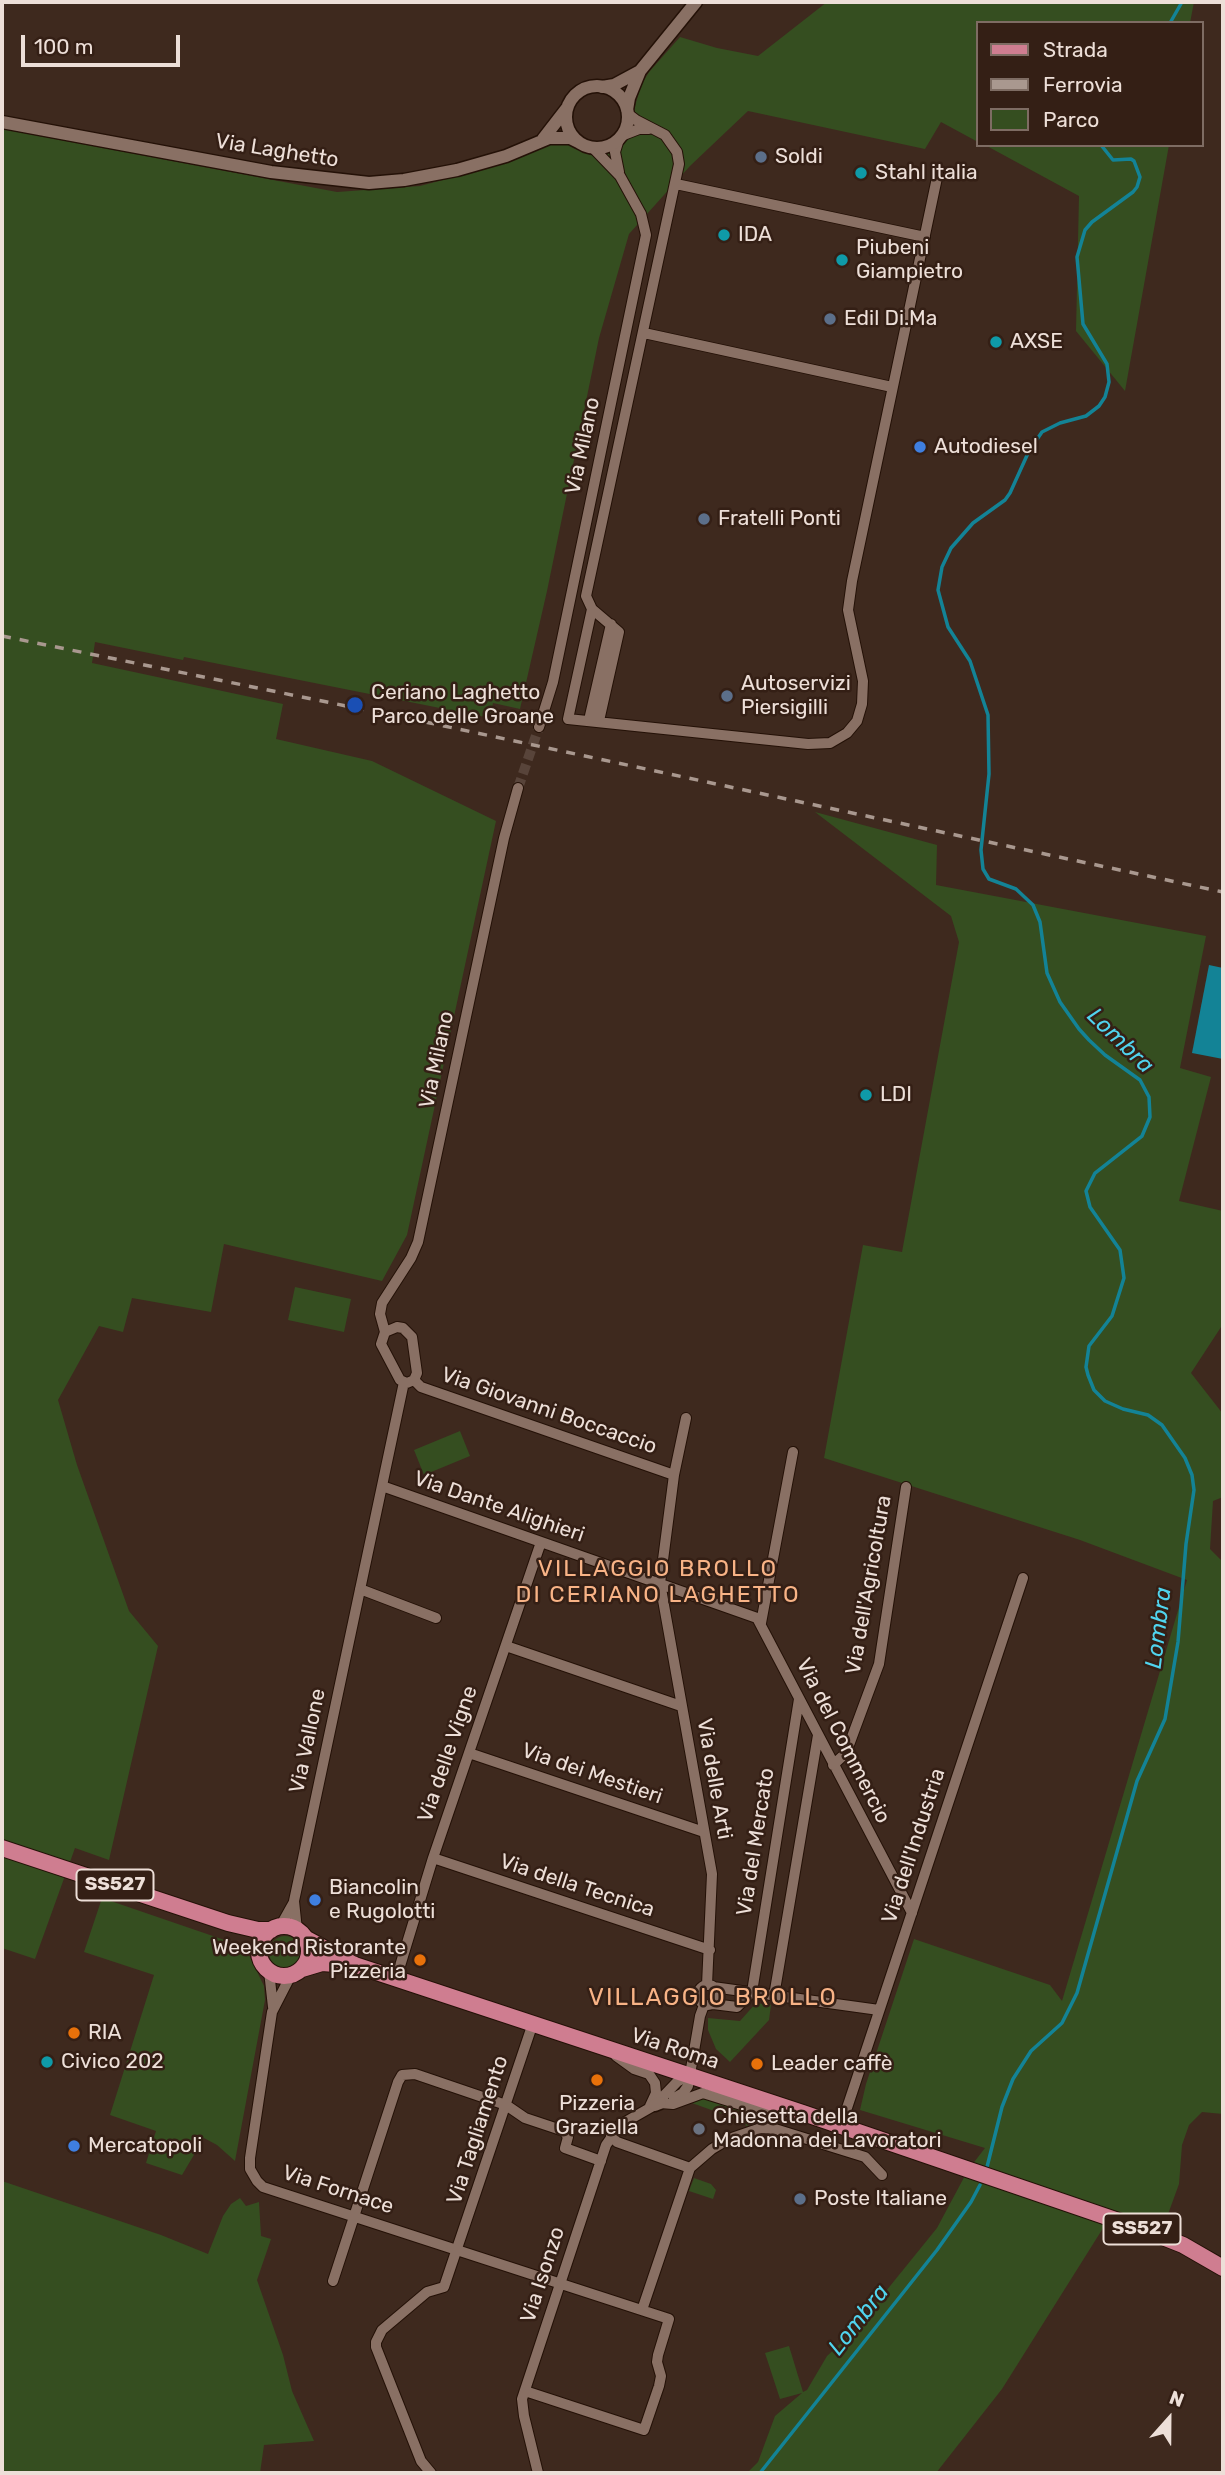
<!DOCTYPE html>
<html>
<head>
<meta charset="utf-8">
<style>
	body { margin:0 }
	#map { position:relative; width:1225px; height:2475px; overflow:hidden; background:#3e291e; font-family:Rubik,sans-serif }
	canvas { display:block }
	.frame { position:absolute; inset:0; border:4px solid #eddfd8; pointer-events:none }
	.legend { position:absolute; left:976px; top:21px; width:228px; height:126px; box-sizing:border-box; background:#341f15; border:2px solid #7e6c63; margin:0; padding:9px 12px; list-style:none; font-size:21px; color:#eddfd8 }
	.legend li { display:flex; align-items:center; gap:14px; height:35px }
	.legend b { width:35px; border:2px solid #7e6c63 }
	.north { position:absolute; left:1134px; top:2384px; width:70px; height:70px; -webkit-text-stroke:5px #341f15; paint-order:stroke; rotate:21deg; font-size:19px; font-weight:700; line-height:28px; text-align:center; color:#eddfd8 }
	.north::after { content:''; display:block; margin:auto; width:24px; height:32px; background:#eddfd8; clip-path:polygon(50% 0,100% 100%,50% 72%,0 100%) }
	.scale { position:absolute; left:21px; top:35px; width:159px; height:32px; box-sizing:border-box; border:4px solid #eddfd8; border-top:0; padding-left:9px; font-size:21px; line-height:24px; white-space:nowrap; color:#eddfd8; -webkit-text-stroke:5px #341f15; paint-order:stroke }
</style>
</head>
<body>
<div id="map">
<canvas width="1225" height="2475"></canvas>
<div class="frame"></div>
<ul class="legend">
<li><b style="height:9px;background:#cf7d90"></b>Strada</li>
<li><b style="height:9px;background:#a9988f"></b>Ferrovia</li>
<li><b style="height:19px;background:#354e20"></b>Parco</li>
</ul>
<div class="north">N</div>
<div class="scale">100 m</div>
</div>
<script>
const g = document.querySelector('canvas').getContext('2d');
g.lineJoin = 'round';
function paint(path, color) { g.fillStyle = color; g.fill(path, 'evenodd'); }
const shape = rows => new Path2D(rows.map(r => 'M' + r).join(''));
function trace(path, color, width, dash) { g.strokeStyle = color; g.lineWidth = width; g.lineCap = dash ? 'butt' : 'round'; g.setLineDash(dash || []); g.stroke(path); }
function label(font, color, halo, rows, align = 'center') {
  g.font = font + ' Rubik,sans-serif'; g.lineWidth = 5; g.setLineDash([]); g.textBaseline = 'middle'; g.strokeStyle = halo; g.fillStyle = color; for (const [text, x, y, turn = 0] of rows) {
    g.save(); g.translate(x, y); g.rotate((+turn || 0) * Math.PI / 180); g.textAlign = isNaN(turn) ? turn : align; if (halo) g.strokeText(text, 0, 0); g.fillText(text, 0, 0); g.restore();
  }
}
paint(shape([
	[827,2,1194,2,1190,23,978,23,978,142,941,122,925,149,748,111,690,166,629,234,599,338,547,591,520,709,493,703,490,718,184,657,183,660,95,642,92,663,283,704,276,739,372,761,496,821,407,1235,382,1281,224,1244,211,1312,132,1298,123,1332,99,1326,58,1400,77,1465,129,1611,158,1646,109,1860,75,1848,35,1959,2,1948,2,129,337,192,420,186,492,167,554,143,565,143,589,151,604,152,626,138,641,85,649,72,680,37,717,48,758,56],
	[985,145,1169,145,1125,391,1076,331,1079,196],
	[815,812,937,845,936,885,1206,936,1180,1068,1211,1077,1179,1201,1223,1211,1223,1324,1191,1373,1223,1414,1223,1497,1213,1501,1210,1549,1223,1562,1223,2114,1202,2112,1189,2125,1182,2145,1179,2184,1167,2217,1157,2226,1138,2222,1129,2234,1105,2225,1002,2389,936,2473,747,2473,758,2462,775,2416,802,2393,780,2399,765,2353,789,2346,803,2392,807,2390,827,2356,852,2333,937,2228,968,2170,985,2148,860,2110,866,2084,914,1939,1050,1985,1062,2001,1187,1580,1080,1540,824,1458,863,1245,902,1252,959,942,951,916],
	[295,1287,351,1299,344,1332,288,1320],
	[460,1431,470,1456,424,1475,414,1450],
	[102,1898,245,1947,264,1986,265,2000,235,2161,217,2145,204,2138,182,2175,146,2163,156,2131,110,2115,154,1975,84,1952],
	'269 1952a16 16 0 1 1 32 0a16 16 0 1 1-32 0Z',
	[756,2003,771,2005,769,2020,730,2062,716,2049,708,2030,708,2018,740,2021],
	[702,2099,714,2100,770,2119,746,2126,745,2122,689,2102],
	[694,2178,711,2184,716,2190,713,2199,689,2191],
	[2,2181,161,2235,208,2254,223,2216,231,2204,240,2198,246,2206,259,2202,261,2236,271,2239,257,2280,283,2355,292,2391,314,2441,264,2445,260,2473,2,2473]
]), '#354e20');
paint(shape([
	[1209,965,1223,968,1223,1059,1192,1053]
]), '#138396');
trace(shape([
	[1170,23,1182,2],
	[987,2167,1002,2107,1013,2079,1031,2051,1062,2023,1077,1993,1137,1781,1165,1719,1178,1642,1186,1544,1194,1490,1192,1475,1185,1458,1162,1425,1148,1415,1123,1409,1105,1401,1094,1390,1088,1375,1086,1367,1089,1346,1112,1316,1124,1278,1120,1250,1090,1207,1086,1191,1095,1173,1142,1136,1150,1117,1149,1097,1140,1080,1105,1055,1089,1040,1079,1029,1060,1002,1047,973,1040,922,1033,905,1016,889,989,879,983,869,981,850,989,774,988,715,970,661,948,627,938,590,942,567,951,548,973,523,1005,500,1010,493,1029,451,1042,432,1060,423,1086,416,1099,406,1105,397,1109,382,1107,364,1083,324,1077,257,1085,230,1092,222,1133,192,1137,187,1140,177,1134,161,1131,159,1113,160,1101,145],
	[760,2473,937,2250,971,2202,980,2185]
]), '#138396', 3.5);
trace(shape([
	[518,788,539,727]
]), '#58443a', 10, [10, 5]);
const minor = shape([
	[621,136,639,129,649,129],
	[619,139,615,152,619,172],
	[676,184,925,237],
	[644,333,892,387],
	[592,609,568,719,808,744,830,743,847,733,857,721,862,704,863,681,848,610,852,581,938,173],
	[589,720,611,624],
	[599,721,619,632,592,609,586,596,679,164,677,152,665,135,636,120,627,113],
	[539,727,553,682,646,235,641,214,620,176,593,148],
	[397,1327,403,1328,412,1337,417,1373,414,1380,407,1383,400,1380,381,1344,385,1332,397,1327],
	[385,1332,380,1314,382,1303,411,1258,418,1242,504,838,518,788],
	[414,1380,421,1387,674,1475],
	[686,1418,674,1475,660,1583,712,1874,707,1985],
	[382,1486,757,1618,912,1913],
	[360,1589,436,1618],
	[761,1623,793,1452],
	[506,1646,681,1706],
	[469,1753,704,1832],
	[833,1765,846,1753,879,1664,906,1487],
	[433,1858,710,1950],
	[280,1927,294,1902],
	[297,1930,294,1901,404,1382],
	[269,1971,273,2007],
	[291,1975,272,2012,250,2158,250,2169,257,2181,263,2187,669,2319,658,2355,657,2362,661,2376,659,2386,644,2430,525,2391],
	[396,1979,433,1858,541,1542],
	'698 1995a10 10 0 1 1 20 0a10 10 0 1 1-20 0Z',
	[713,1987,879,2010],
	[752,1992,799,1699],
	[774,1996,818,1735],
	[713,2004,737,2007,752,1992],
	[616,2056,634,2069,649,2074,655,2083,656,2093,650,2106],
	[674,2098,683,2093,688,2086,700,2016,704,2005],
	[660,2103,673,2104,703,2093,767,2113,783,2108],
	[841,2126,1023,1578],
	[611,2136,617,2142,690,2168],
	[333,2281,398,2082,402,2075,415,2074,506,2105,525,2118,564,2131,568,2137,565,2148,601,2161],
	[642,2310,690,2168,712,2149,729,2139,761,2128,775,2129,865,2157,882,2175],
	[431,2473,421,2461,376,2347,376,2342,382,2330,427,2292,444,2287,533,2023],
	[538,2473,524,2416,522,2399,606,2145,620,2125,655,2105,677,2082,689,2075]
]);
const tertiary = shape([
	'566 117a31 31 0 1 1 62 0a31 31 0 1 1-62 0Z',
	[602,87,614,85,640,71],
	[627,110,629,98,640,71,696,2],
	[2,122,271,172,369,183,404,180,457,170,506,156,549,138,570,138,582,144],
	[543,139,567,108],
	[655,2105,660,2103]
]);
const primary = shape([
	[2,1848,228,1923,258,1930,271,1930],
	'259 1951a25 25 0 1 1 50 0a25 25 0 1 1-50 0Z',
	[305,1938,355,1965,803,2113,1145,2230,1183,2245,1223,2268],
	[302,1969,322,1963,348,1965]
]);
trace(minor, '#241107', 12);
trace(tertiary, '#241107', 15);
trace(primary, '#241107', 18);
trace(minor, '#897064', 10);
trace(tertiary, '#897064', 12);
trace(primary, '#cf7d90', 16);
trace(shape([
	[2,636,430,723,1223,892]
]), '#a9988f', 3.5, [9, 9]);
for (const [x, y, r, color] of [
	[761,157,7,"#5c6f8a"],
	[861,173,7,"#0f9aa8"],
	[724,235,7,"#0f9aa8"],
	[842,260,7,"#0f9aa8"],
	[830,319,7,"#5c6f8a"],
	[996,342,7,"#0f9aa8"],
	[920,447,7,"#3f7fe0"],
	[704,519,7,"#5c6f8a"],
	[727,696,7,"#5c6f8a"],
	[355,705,9,"#1a4fb4"],
	[866,1095,7,"#0f9aa8"],
	[315,1900,7,"#3f7fe0"],
	[420,1960,7,"#e8710a"],
	[74,2033,7,"#e8710a"],
	[47,2062,7,"#0f9aa8"],
	[757,2064,7,"#e8710a"],
	[597,2080,7,"#e8710a"],
	[699,2129,7,"#6b7280"],
	[74,2146,7,"#3f7fe0"],
	[800,2199,7,"#5c6f8a"]
]) { const dot = new Path2D(); dot.arc(x, y, r, 0, 2 * Math.PI); g.fillStyle = color; g.fill(dot); trace(dot, '#341f15', 2.5); }
for (const [x, y, w] of [
	[115,1885,77],
	[1142,2229,77]
]) { const box = new Path2D(); box.roundRect(x - w / 2, y - 15.5, w, 31, 5); g.fillStyle = '#341f15'; g.fill(box); trace(box, '#eddfd8', 2); }
label('bold 19px', '#eddfd8', null, [
	["SS527",115,1885],
	["SS527",1142,2229]
]);
label('21px', '#eddfd8', '#341f15', [
	["Via Laghetto",277,151,9],
	["Via Milano",583,446,-78],
	["Via Milano",437,1060,-78],
	["Via Giovanni Boccaccio",549,1411,19],
	["Via Dante Alighieri",499,1507,19],
	["Via dell'Agricoltura",869,1585,-80],
	["Via Vallone",308,1741,-78],
	["Via del Commercio",843,1741,63],
	["Via delle Vigne",448,1754,-71],
	["Via dei Mestieri",592,1774,19],
	["Via delle Arti",714,1779,80],
	["Via del Mercato",756,1842,-81],
	["Via dell'Industria",914,1846,-72],
	["Via della Tecnica",577,1886,18],
	["Via Roma",675,2049,18],
	["Via Tagliamento",478,2130,-72],
	["Via Fornace",338,2190,18],
	["Via Isonzo",543,2275,-72]
]);
label('21px', '#eddfd8', '#341f15', [
	["Soldi",775,157],
	["Stahl italia",875,173],
	["IDA",738,235],
	["Piubeni",856,248],
	["Giampietro",856,272],
	["Edil Di.Ma",844,319],
	["AXSE",1010,342],
	["Autodiesel",934,447],
	["Fratelli Ponti",718,519],
	["Autoservizi",741,684],
	["Piersigilli",741,708],
	["Ceriano Laghetto",371,693],
	["Parco delle Groane",371,717],
	["LDI",880,1095],
	["Biancolin",329,1888],
	["e Rugolotti",329,1912],
	["Weekend Ristorante",406,1948,"right"],
	["Pizzeria",406,1972,"right"],
	["RIA",88,2033],
	["Civico 202",61,2062],
	["Leader caffè",771,2064],
	["Pizzeria",597,2104,"center"],
	["Graziella",597,2128,"center"],
	["Chiesetta della",713,2117],
	["Madonna dei Lavoratori",713,2141],
	["Mercatopoli",88,2146],
	["Poste Italiane",814,2199]
], 'left');
label('italic 23px', '#50d4ee', '#341f15', [
	["Lombra",1120,1041,44],
	["Lombra",1159,1628,-83],
	["Lombra",859,2320,-52]
]);
g.letterSpacing = '2px';
label('23px', '#f8b386', '#341f15', [
	["VILLAGGIO BROLLO",658,1569],
	["DI CERIANO LAGHETTO",658,1595]
]);
g.letterSpacing = '0px';
g.letterSpacing = '2px';
label('24px', '#f8b386', '#341f15', [
	["VILLAGGIO BROLLO",713,1998]
]);
g.letterSpacing = '0px';
</script>
</body>
</html>
